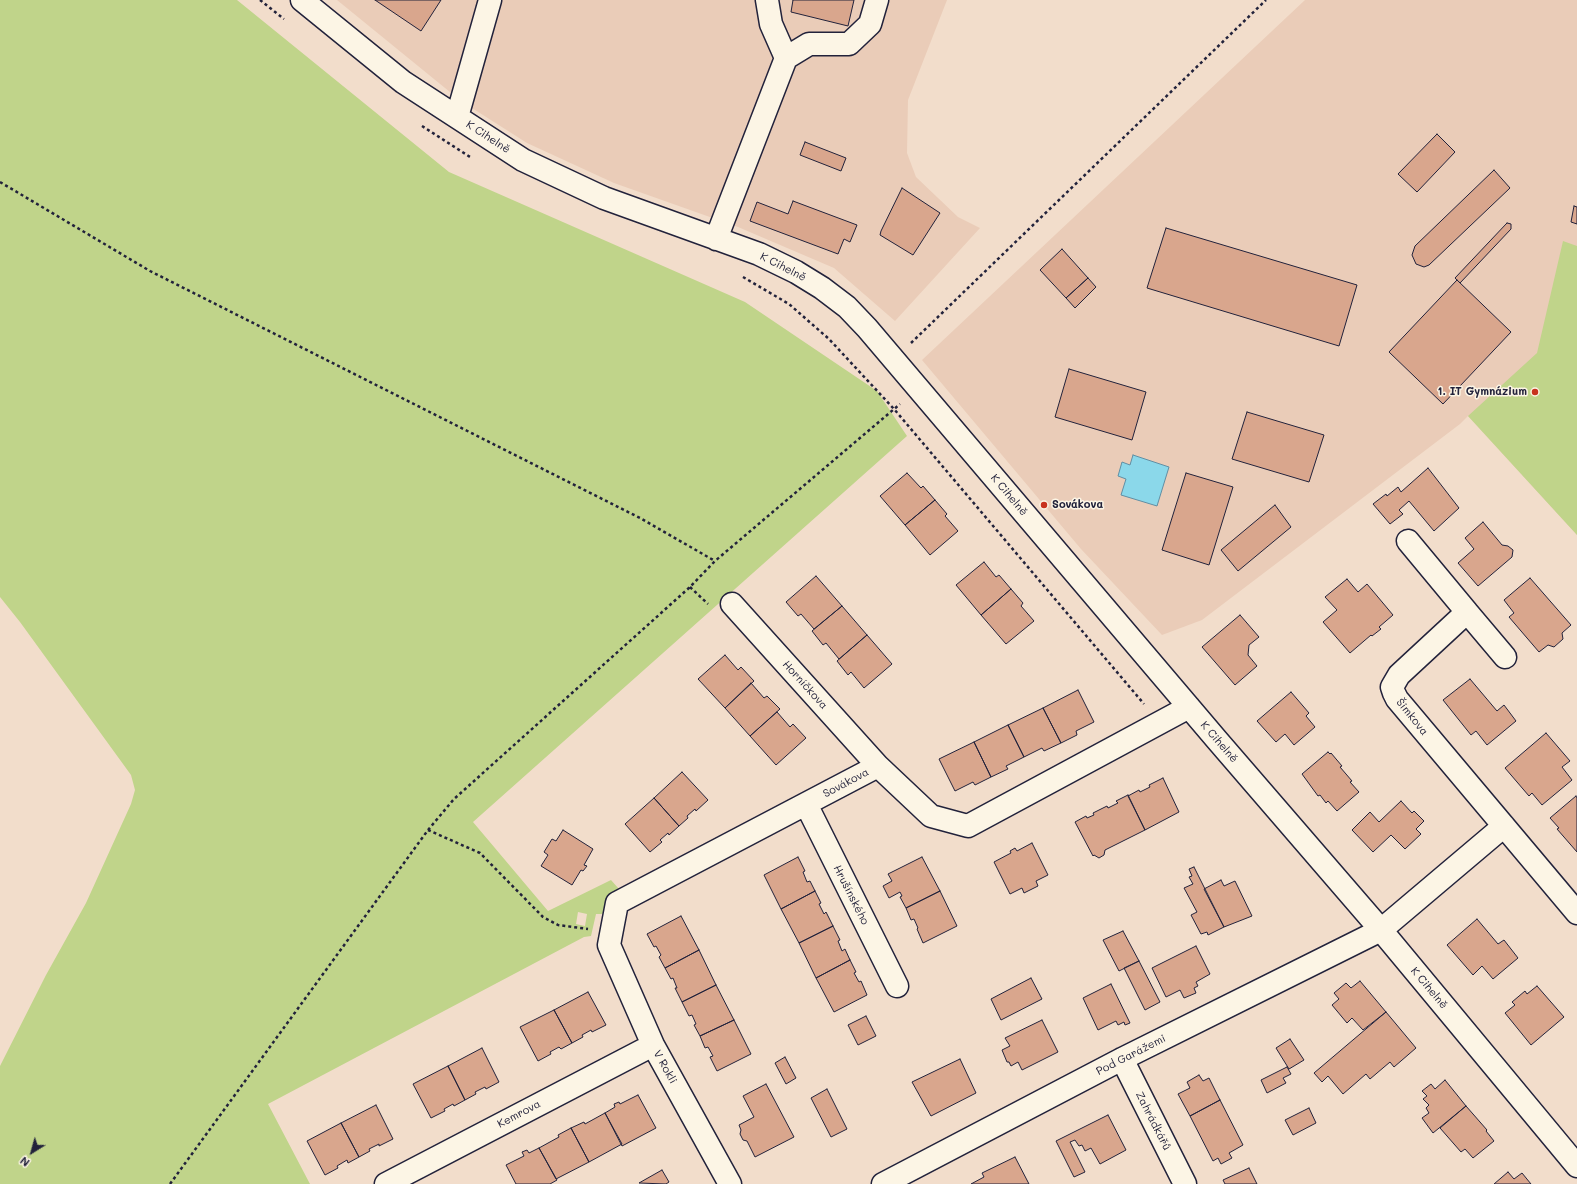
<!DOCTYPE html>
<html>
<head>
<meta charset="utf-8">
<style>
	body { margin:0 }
	#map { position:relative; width:1577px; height:1184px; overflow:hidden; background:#f2ddcb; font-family:Mali,sans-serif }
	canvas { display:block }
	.north { position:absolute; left:12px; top:1132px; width:40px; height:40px; -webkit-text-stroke:3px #fcf5e5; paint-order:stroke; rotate:217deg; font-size:11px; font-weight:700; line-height:16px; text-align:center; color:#22223b }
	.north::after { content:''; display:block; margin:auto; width:14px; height:18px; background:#22223b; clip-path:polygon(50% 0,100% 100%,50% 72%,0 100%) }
</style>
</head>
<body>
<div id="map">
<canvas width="1577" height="1184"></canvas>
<div class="north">N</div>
</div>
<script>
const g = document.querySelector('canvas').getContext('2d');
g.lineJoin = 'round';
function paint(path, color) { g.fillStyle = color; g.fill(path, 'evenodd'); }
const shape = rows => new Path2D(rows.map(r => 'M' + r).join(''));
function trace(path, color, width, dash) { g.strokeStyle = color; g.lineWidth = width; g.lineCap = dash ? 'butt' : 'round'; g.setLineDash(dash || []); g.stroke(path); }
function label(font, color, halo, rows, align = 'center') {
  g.font = font + ' Mali,sans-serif'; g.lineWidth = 3; g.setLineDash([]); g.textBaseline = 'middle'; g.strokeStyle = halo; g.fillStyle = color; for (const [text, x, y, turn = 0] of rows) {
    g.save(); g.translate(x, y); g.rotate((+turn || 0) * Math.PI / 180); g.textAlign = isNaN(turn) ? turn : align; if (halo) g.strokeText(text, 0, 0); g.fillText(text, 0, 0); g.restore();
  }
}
paint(shape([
	[337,0,947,0,908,100,907,153,916,177,958,217,980,228,895,321,834,268,738,227,614,183,527,143,461,101],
	[1305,0,1577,0,1577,535,1468,416,1460,424,1202,620,1162,635,1081,549,922,360]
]), '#eaccb8');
paint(shape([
	[0,0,237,0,449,172,745,302,877,391,907,436,473,822,548,911,611,880,619,889,602,914,596,914,591,936,584,937,268,1104,310,1184,0,1184,0,1066,46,975,86,903,131,804,135,790,131,775,20,622,0,597],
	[578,912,587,914,585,926,576,924],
	[1563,241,1577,246,1577,535,1468,416,1537,353]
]), '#c0d48a');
const water = shape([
	[1133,455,1169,467,1157,506,1121,495,1126,479,1118,476,1122,462,1130,465,1133,455]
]);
paint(water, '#8bd8ea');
trace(water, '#618fa4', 1);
const building = shape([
	[375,0,441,0,421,31,375,0],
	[793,0,854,0,848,26,791,12,793,0],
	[1437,134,1455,152,1417,192,1398,174,1437,134],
	[805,142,846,158,841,171,800,155,805,142],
	[1494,170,1510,188,1429,265,1424,267,1416,264,1412,255,1415,246,1494,170],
	[902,188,940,213,913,255,880,235,881,231,902,188],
	[793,201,857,225,850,242,844,239,838,254,750,221,757,202,788,214,793,201],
	[1574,206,1577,207,1577,224,1571,222,1574,206],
	[1507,223,1511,224,1511,229,1460,283,1455,278,1507,223],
	[1166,228,1357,285,1339,346,1147,288,1166,228],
	[1062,249,1088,278,1066,298,1040,270,1062,249],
	[1088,278,1096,287,1075,308,1066,298,1088,278],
	[1457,280,1511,332,1443,404,1389,352,1457,280],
	[1069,369,1146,392,1132,440,1055,417,1069,369],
	[1247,412,1324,435,1309,482,1232,459,1247,412],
	[1428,468,1459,508,1434,531,1409,501,1399,510,1403,514,1390,524,1373,504,1386,494,1387,496,1398,487,1401,492,1428,468],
	[907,473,921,488,923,486,935,500,905,525,880,496,907,473],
	[1186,473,1233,487,1209,565,1162,550,1186,473],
	[935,500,947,514,945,516,958,531,930,555,905,525,935,500],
	[1275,505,1291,527,1238,571,1221,550,1275,505],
	[1483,522,1502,545,1508,546,1513,550,1512,557,1478,586,1458,563,1474,549,1465,538,1483,522],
	[984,562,996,577,999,575,1011,589,981,615,956,585,984,562],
	[816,576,842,606,814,629,801,614,798,616,786,602,816,576],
	[1530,578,1571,625,1562,633,1563,639,1554,647,1548,645,1539,652,1509,617,1514,613,1504,600,1530,578],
	[1347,579,1358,592,1367,584,1393,615,1379,627,1381,629,1372,636,1371,635,1350,653,1323,622,1337,610,1325,597,1347,579],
	[1011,589,1023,603,1021,606,1034,621,1006,644,981,615,1011,589],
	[842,606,867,635,839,659,826,643,823,645,812,631,842,606],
	[1240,615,1259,637,1249,645,1248,655,1257,666,1235,685,1202,647,1240,615],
	[867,635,892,664,864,688,851,672,848,675,837,661,867,635],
	[725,655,738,670,741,667,754,681,725,708,698,679,725,655],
	[1470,679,1497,711,1504,705,1516,721,1487,745,1476,731,1471,735,1443,700,1470,679],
	[751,683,764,698,767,696,780,709,750,736,725,708,751,683],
	[1078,690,1094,722,1076,731,1077,735,1061,743,1043,708,1078,690],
	[1291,692,1309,713,1306,716,1315,727,1294,745,1285,734,1276,742,1257,721,1291,692],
	[1043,708,1061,743,1044,751,1042,748,1024,757,1008,725,1043,708],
	[777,712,790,727,793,724,806,738,776,765,750,736,777,712],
	[1008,725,1024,757,1006,766,1008,769,991,777,974,742,1008,725],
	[1546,733,1570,761,1562,767,1572,780,1542,805,1532,793,1529,796,1505,768,1546,733],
	[974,742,991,777,975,785,973,782,955,791,939,759,974,742],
	[1328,752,1330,754,1331,753,1342,766,1340,767,1352,781,1350,782,1359,792,1337,811,1328,801,1326,803,1320,795,1318,796,1302,774,1328,752],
	[682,772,708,800,696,811,695,809,687,816,688,818,679,826,654,798,682,772],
	[1163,778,1179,812,1145,830,1128,796,1139,790,1140,792,1150,787,1149,785,1163,778],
	[1128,795,1145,830,1105,850,1104,855,1099,858,1094,855,1093,856,1075,822,1086,816,1087,818,1094,815,1093,813,1107,806,1108,808,1118,803,1116,801,1128,795],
	[1576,796,1577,798,1577,852,1557,829,1559,828,1550,818,1576,796],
	[654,798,679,826,669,835,668,833,660,840,662,842,650,852,625,824,654,798],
	[1401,801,1412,813,1414,811,1424,821,1416,829,1421,834,1405,849,1391,835,1373,852,1352,830,1370,812,1379,822,1401,801],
	[563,830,593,849,584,865,587,866,583,871,581,870,572,885,541,866,548,855,544,852,552,839,556,841,563,830],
	[1032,843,1048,875,1036,881,1038,886,1024,893,1022,888,1010,894,994,862,1011,853,1010,851,1015,848,1017,851,1032,843],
	[798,857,805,871,803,872,807,882,810,881,815,891,781,909,764,875,798,857],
	[922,857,940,891,906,908,900,897,902,896,900,892,889,898,883,886,892,881,888,874,922,857],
	[1194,867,1224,927,1208,935,1207,932,1201,934,1191,915,1197,912,1184,888,1193,884,1189,877,1192,876,1189,869,1194,867],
	[1221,880,1224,886,1235,881,1252,916,1224,927,1204,889,1221,880],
	[815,891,821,903,819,904,824,914,826,912,833,926,799,943,781,909,815,891],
	[940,891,957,926,923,943,917,929,918,928,914,919,911,920,906,908,940,891],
	[681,916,699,950,665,968,659,957,661,955,656,946,654,947,647,934,681,916],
	[1477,919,1498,944,1504,940,1518,958,1493,979,1482,966,1473,975,1447,945,1477,919],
	[833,926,840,940,838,941,842,951,845,949,850,960,816,978,799,943,833,926],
	[1123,931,1139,961,1119,971,1103,940,1123,931],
	[1196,946,1210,974,1196,982,1198,986,1194,988,1196,993,1184,998,1180,990,1166,997,1152,968,1196,946],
	[699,950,716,985,682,1002,675,988,677,988,673,978,671,979,665,968,699,950],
	[850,960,856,972,854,973,859,982,861,981,867,995,834,1012,816,978,850,960],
	[1139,961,1160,1002,1145,1010,1124,968,1139,961],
	[1031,978,1042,999,1001,1020,991,999,1031,978],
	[1360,981,1386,1012,1363,1030,1352,1018,1347,1023,1332,1005,1339,999,1334,993,1346,983,1351,988,1360,981],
	[1111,984,1130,1023,1125,1025,1124,1022,1118,1025,1116,1021,1098,1030,1083,998,1111,984],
	[716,985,734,1020,700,1036,694,1025,696,1024,692,1015,689,1016,682,1002,716,985],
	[1537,986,1564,1017,1531,1045,1505,1013,1515,1005,1512,1002,1525,991,1527,994,1537,986],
	[588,992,606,1025,592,1032,591,1030,582,1035,583,1037,572,1043,554,1010,588,992],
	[554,1010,572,1043,561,1049,559,1047,550,1052,551,1054,538,1061,520,1027,554,1010],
	[1386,1012,1416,1048,1394,1067,1390,1062,1370,1079,1366,1074,1343,1094,1328,1076,1322,1082,1314,1073,1386,1012],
	[866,1016,876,1036,858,1045,848,1025,866,1016],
	[734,1020,751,1054,717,1071,710,1057,713,1056,708,1047,705,1048,700,1036,734,1020],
	[1042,1020,1058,1052,1022,1070,1018,1062,1011,1066,1009,1062,1007,1062,1002,1050,1010,1046,1005,1038,1042,1020],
	[1290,1039,1304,1060,1289,1069,1276,1048,1290,1039],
	[482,1048,499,1082,486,1089,485,1087,475,1092,476,1094,465,1100,448,1066,482,1048],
	[785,1057,796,1078,786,1084,775,1063,785,1057],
	[960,1059,976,1093,931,1116,912,1082,960,1059],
	[448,1066,465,1100,454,1106,453,1104,444,1109,445,1111,431,1118,413,1084,448,1066],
	[1287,1067,1291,1074,1283,1078,1286,1083,1267,1093,1261,1080,1287,1067],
	[1199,1075,1203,1081,1209,1078,1220,1100,1190,1116,1178,1094,1190,1088,1187,1082,1199,1075],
	[1445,1080,1466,1106,1433,1133,1422,1118,1429,1113,1426,1108,1429,1105,1423,1099,1427,1096,1422,1091,1431,1084,1435,1089,1445,1080],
	[766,1084,794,1137,755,1157,747,1141,743,1140,740,1134,741,1130,739,1125,754,1117,743,1096,766,1084],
	[827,1089,847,1129,831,1137,811,1098,827,1089],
	[638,1095,656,1128,622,1146,605,1113,615,1107,614,1104,619,1102,620,1104,638,1095],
	[1220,1100,1243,1145,1229,1153,1232,1158,1221,1164,1218,1158,1213,1161,1190,1116,1220,1100],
	[376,1105,393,1139,379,1146,379,1144,369,1149,370,1151,359,1157,341,1123,376,1105],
	[1466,1106,1487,1130,1486,1131,1494,1141,1473,1158,1465,1149,1461,1152,1440,1128,1466,1106],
	[1309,1108,1316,1123,1293,1135,1285,1120,1309,1108],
	[605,1113,622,1144,589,1162,571,1128,584,1122,585,1124,605,1113],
	[1108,1115,1126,1150,1100,1164,1091,1148,1085,1151,1082,1145,1079,1146,1075,1140,1070,1142,1085,1172,1074,1177,1056,1141,1108,1115],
	[341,1123,359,1157,348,1163,347,1160,337,1166,338,1168,325,1175,307,1141,341,1123],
	[571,1128,589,1162,556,1179,539,1148,559,1137,558,1135,571,1128],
	[539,1148,557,1180,550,1184,516,1184,506,1165,524,1156,522,1152,527,1150,529,1153,539,1148],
	[1015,1157,1029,1184,971,1184,984,1177,982,1173,1015,1157],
	[1249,1168,1257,1184,1225,1184,1223,1180,1249,1168],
	[662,1170,669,1182,666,1184,639,1183,662,1170],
	[1508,1172,1514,1179,1522,1173,1531,1184,1494,1184,1508,1172]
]);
paint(building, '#d9a68d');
trace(building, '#22223b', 1);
const minor = shape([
	[302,0,403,82,523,160,604,198,759,254,796,272,822,288,847,307,867,328,1217,740,1381,930,1577,1166],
	[767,0,771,24,786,58],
	[457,117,490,0],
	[716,239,786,58,809,44,849,44,870,24,877,0],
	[1408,541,1467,612,1399,675,1392,687,1394,693,1397,699,1577,913],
	[732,604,878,766],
	[1467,612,1505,657],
	[806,804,897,986],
	[1122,1059,1185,1184],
	[386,1184,653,1045],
	[730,1184,653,1045,609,945,617,903,878,766,931,816,968,826,1189,707],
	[883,1184,1122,1059,1381,930,1504,826]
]);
trace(minor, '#22223b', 25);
trace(shape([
	[260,0,284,19],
	[422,126,470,157],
	[0,182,150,271,640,518,715,561],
	[743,277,789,304,829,339,894,409,1144,704],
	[911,343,1266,0],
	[690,587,708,604],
	[428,830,480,853,543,917,558,925,588,929],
	[170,1184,428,830,454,799,690,587,715,561,900,404]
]), '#22223b', 2.5, [3, 3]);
trace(minor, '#fcf5e5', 22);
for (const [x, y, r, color] of [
	[1535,392,4,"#c8321e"],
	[1044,505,4,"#c8321e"]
]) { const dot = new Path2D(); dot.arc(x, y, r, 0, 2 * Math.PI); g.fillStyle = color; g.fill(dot); trace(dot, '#fcf5e5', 1.5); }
label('11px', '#22223b', '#fcf5e5', [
	["K Cihelně",488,137,33],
	["K Cihelně",783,267,27],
	["K Cihelně",1009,495,50],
	["Horníčkova",805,685,48],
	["Šimkova",1412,717,51],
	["K Cihelně",1219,742,49],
	["Sovákova",846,783,-28],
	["Hrušínského",851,895,63],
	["K Cihelně",1429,988,50],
	["Pod Garážemi",1131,1055,-27],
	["V Rokli",665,1067,61],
	["Kemrova",519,1114,-28],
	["Zahrádkářů",1153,1121,63]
]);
label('bold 11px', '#22223b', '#fcf5e5', [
	["1. IT Gymnázium",1527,392],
	["Sovákova",1052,505,"left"]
], 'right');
</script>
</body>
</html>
